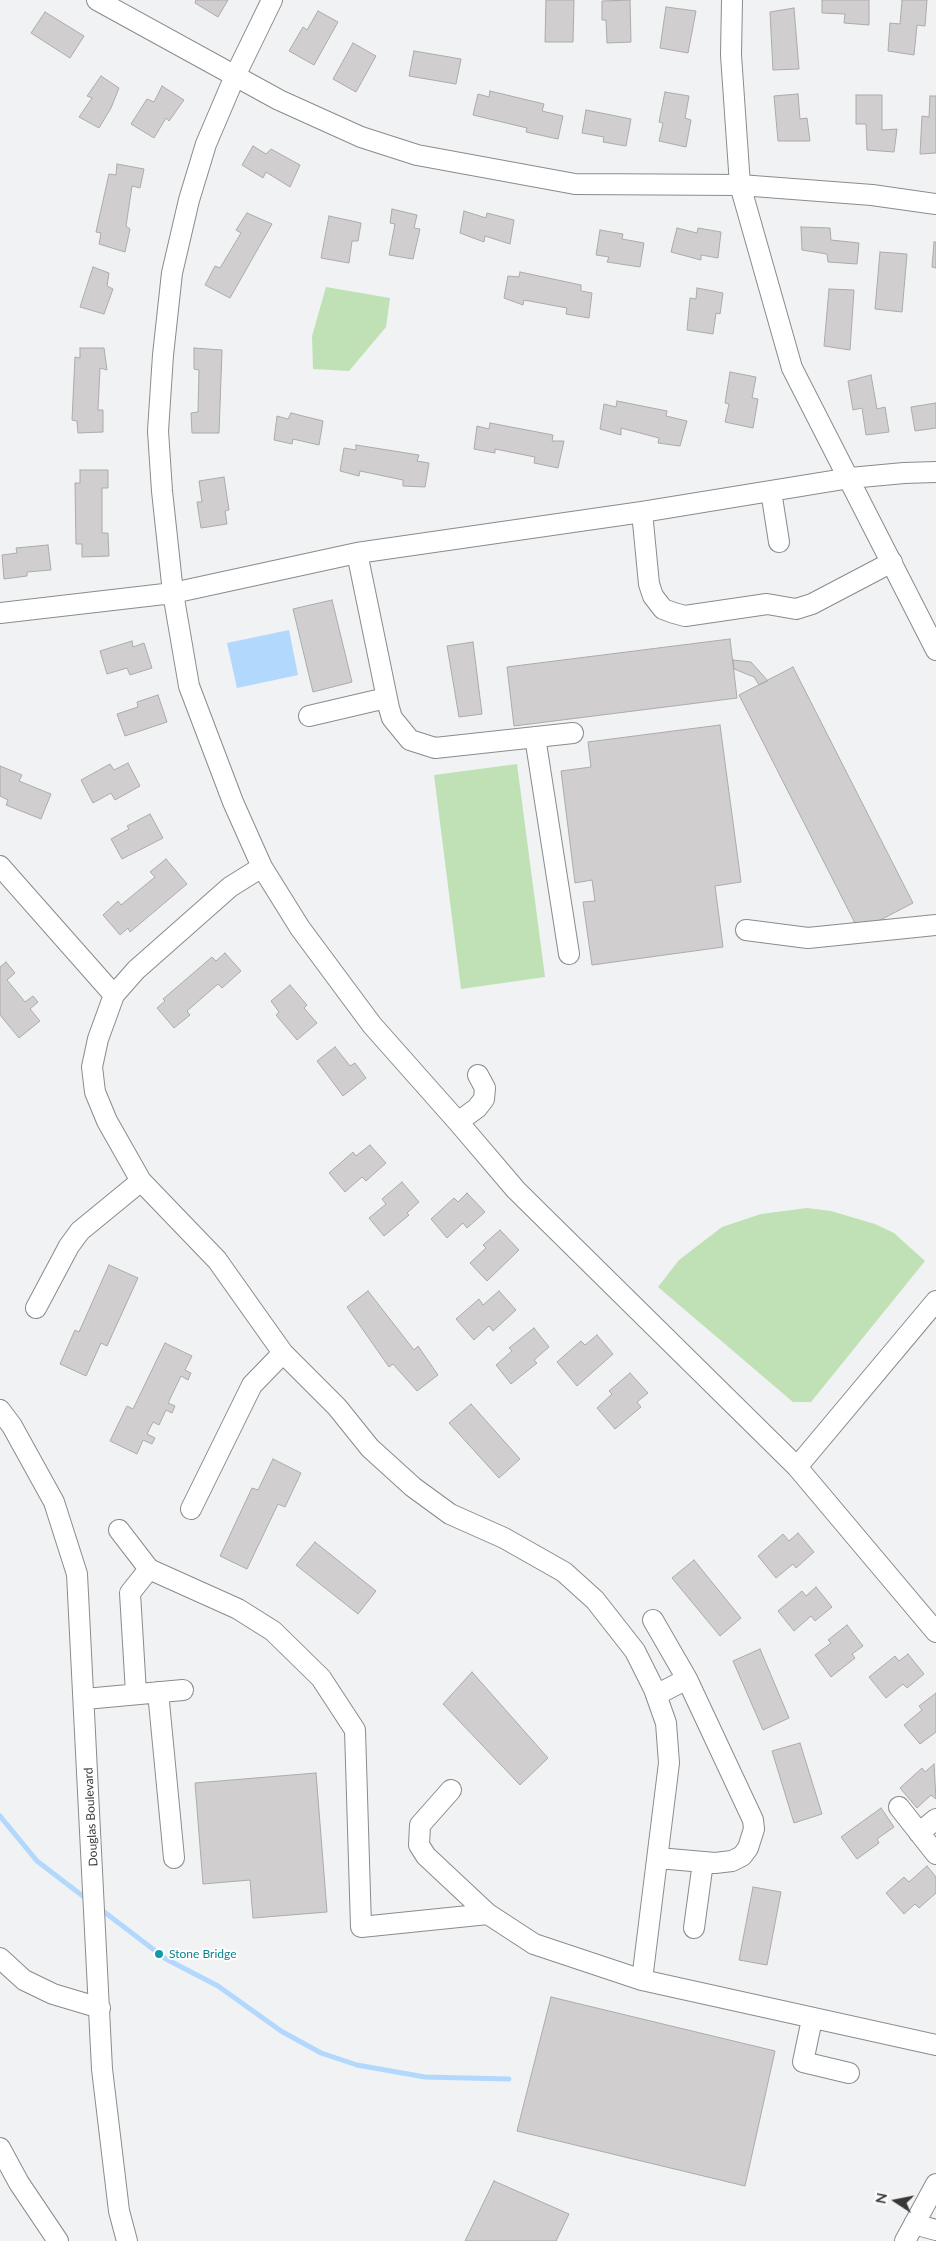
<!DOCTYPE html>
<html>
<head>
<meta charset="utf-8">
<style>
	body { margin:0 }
	#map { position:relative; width:936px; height:2241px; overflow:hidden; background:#f1f2f3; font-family:Lato,sans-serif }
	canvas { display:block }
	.north { position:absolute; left:871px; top:2176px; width:50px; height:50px; -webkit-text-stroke:4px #fff; paint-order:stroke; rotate:281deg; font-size:14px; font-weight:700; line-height:20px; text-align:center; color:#373738 }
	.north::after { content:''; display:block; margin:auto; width:18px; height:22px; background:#373738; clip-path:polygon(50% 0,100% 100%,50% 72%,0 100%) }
</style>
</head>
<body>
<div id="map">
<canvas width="936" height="2241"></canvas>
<div class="north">N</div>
</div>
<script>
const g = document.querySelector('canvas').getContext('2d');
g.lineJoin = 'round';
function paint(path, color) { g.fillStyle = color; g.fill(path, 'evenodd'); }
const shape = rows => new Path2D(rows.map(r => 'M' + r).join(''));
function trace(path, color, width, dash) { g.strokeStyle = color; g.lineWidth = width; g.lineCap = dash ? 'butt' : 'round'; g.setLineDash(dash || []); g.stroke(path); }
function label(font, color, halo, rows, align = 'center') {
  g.font = font + ' Lato,sans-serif'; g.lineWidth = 4; g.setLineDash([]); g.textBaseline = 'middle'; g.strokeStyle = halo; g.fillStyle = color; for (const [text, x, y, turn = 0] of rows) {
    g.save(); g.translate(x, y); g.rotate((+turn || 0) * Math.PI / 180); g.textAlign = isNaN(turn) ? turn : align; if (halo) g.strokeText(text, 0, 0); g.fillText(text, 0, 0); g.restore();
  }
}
paint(shape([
	[326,287,390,298,386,327,349,371,313,369,312,336],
	[517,764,545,977,461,989,434,775],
	[807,1208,831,1211,875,1224,894,1233,925,1261,811,1402,793,1402,658,1287,679,1260,722,1227,761,1214]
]), '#c0e1b5');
paint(shape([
	[289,630,298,675,237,688,227,643]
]), '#b2d8fd');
trace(shape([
	[0,1816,37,1861,88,1900],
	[99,1908,166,1959,218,1986,281,2031,321,2053,357,2065,425,2077,509,2079]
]), '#b2d8fd', 5);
const building = shape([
	[196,0,228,0,218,17,195,3,196,0],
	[546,0,574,0,573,42,545,42,546,0],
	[630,0,631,42,607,43,606,20,602,20,602,1,630,0],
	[822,0,869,0,869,25,844,23,845,14,822,13,822,0],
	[902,0,927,0,925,26,917,25,914,55,888,51,890,23,900,24,902,0],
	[666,7,696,11,688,53,660,48,666,7],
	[794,8,799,69,773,70,770,12,794,8],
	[318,11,338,22,314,65,289,51,303,27,307,30,318,11],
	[45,12,84,36,70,58,31,33,45,12],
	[353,43,376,56,356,92,333,79,353,43],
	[414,51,461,59,456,84,409,76,414,51],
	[101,76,119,88,111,108,99,128,79,117,92,98,87,96,101,76],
	[162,86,184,100,169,121,166,118,154,138,131,124,147,99,154,102,162,86],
	[490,91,544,104,542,111,563,116,558,139,526,132,527,128,473,115,478,94,489,97,490,91],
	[665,92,689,96,685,118,691,120,686,147,659,141,663,123,659,122,665,92],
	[798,94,800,119,807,118,810,141,778,141,774,96,798,94],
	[856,95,882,95,882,130,897,129,894,152,867,150,866,124,856,124,856,95],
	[930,96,936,96,936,153,920,154,922,116,929,117,930,96],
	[586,110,631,119,626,146,603,142,604,137,582,133,586,110],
	[253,146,266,154,271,149,300,165,290,187,266,172,263,178,242,165,253,146],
	[117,164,144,169,140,188,132,186,126,226,130,229,125,252,99,244,101,233,96,232,109,174,116,175,117,164],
	[392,209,417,215,414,228,420,229,413,259,389,255,395,224,390,223,392,209],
	[464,211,486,218,487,213,514,220,510,244,485,236,484,242,460,233,464,211],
	[247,213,272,224,230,298,205,285,215,266,220,268,241,233,236,230,247,213],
	[329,216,361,223,358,241,352,241,349,263,321,258,329,216],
	[801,227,830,228,831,240,859,243,857,264,828,262,827,254,802,250,801,227],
	[677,228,697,233,698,228,721,232,718,258,701,255,701,260,671,252,677,228],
	[600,230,623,234,622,239,644,243,640,267,607,262,609,257,596,255,600,230],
	[934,242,936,242,936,268,932,267,934,242],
	[880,252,907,254,902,312,875,309,880,252],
	[93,267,109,273,107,286,113,289,104,314,80,307,93,267],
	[520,272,581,285,581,291,592,293,589,318,566,314,567,308,524,300,523,305,504,298,508,276,519,277,520,272],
	[697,288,723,293,720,314,716,313,713,334,687,330,690,298,696,299,697,288],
	[829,289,854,290,850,350,824,346,829,289],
	[80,348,104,348,107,370,100,368,98,410,103,410,103,432,78,433,77,421,72,420,75,357,80,358,80,348],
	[194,348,222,350,219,433,192,433,191,413,198,412,199,370,194,369,194,348],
	[730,372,756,377,752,398,758,399,753,428,725,422,729,404,725,403,730,372],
	[871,375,877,409,885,407,889,432,866,435,862,408,853,410,848,381,871,375],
	[617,401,667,411,666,416,687,421,680,446,658,443,659,438,621,428,621,435,600,429,604,404,616,407,617,401],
	[936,403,936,428,915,431,911,407,936,403],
	[291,413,323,421,319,445,293,439,292,444,274,440,277,416,288,419,291,413],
	[490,423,553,435,552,441,564,441,558,468,534,463,535,457,495,449,495,453,474,449,477,426,489,429,490,423],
	[356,445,419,455,417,461,429,463,425,487,403,486,403,480,360,471,359,476,340,471,344,448,356,450,356,445],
	[80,470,108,470,108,488,102,488,102,533,108,533,109,556,82,557,82,544,76,544,75,483,80,483,80,470],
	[224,477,229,510,225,511,227,524,201,528,197,502,202,502,199,481,224,477],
	[48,545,51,570,27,572,27,576,4,579,2,555,17,553,16,548,48,545],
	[332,600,352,682,313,692,293,609,332,600],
	[730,639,737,698,514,726,507,667,730,639],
	[132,641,133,647,144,643,152,668,130,675,127,668,107,674,100,651,132,641],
	[473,642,482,714,459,717,447,646,473,642],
	[733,660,751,662,768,681,759,685,754,677,734,669,733,660],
	[793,667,913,903,859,931,739,695,793,667],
	[158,695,167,722,125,736,117,714,138,707,137,702,158,695],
	[720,725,741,882,715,886,723,947,592,965,583,902,595,901,592,880,575,883,561,771,591,767,588,742,720,725],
	[128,763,140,786,115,800,111,793,93,803,81,780,110,764,114,770,128,763],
	[0,766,22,775,19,781,51,794,41,819,6,805,8,800,0,796,0,766],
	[150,814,163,838,122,859,111,839,129,829,127,826,150,814],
	[166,859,187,884,130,932,128,928,120,935,103,915,118,901,121,905,155,877,150,872,166,859],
	[225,953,241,971,222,988,218,984,187,1011,190,1015,174,1028,157,1008,165,1001,163,999,212,957,216,961,225,953],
	[6,962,15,973,7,980,25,1002,33,996,38,1002,30,1009,40,1021,19,1038,0,1015,0,967,6,962],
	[290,985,307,1005,304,1008,317,1023,297,1040,276,1015,279,1012,271,1001,290,985],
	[335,1047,350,1066,355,1063,366,1078,343,1096,317,1061,335,1047],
	[370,1145,386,1163,366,1181,362,1177,345,1192,329,1173,353,1152,356,1156,370,1145],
	[402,1182,419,1202,407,1213,409,1215,384,1236,369,1218,386,1204,382,1199,402,1182],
	[467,1193,485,1212,467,1228,463,1223,447,1238,431,1219,454,1198,458,1202,467,1193],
	[500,1230,519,1250,487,1281,470,1263,486,1248,483,1245,500,1230],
	[109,1265,138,1278,107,1346,101,1343,86,1376,60,1364,75,1330,79,1332,109,1265],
	[368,1291,414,1350,418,1346,438,1375,417,1391,393,1364,389,1367,347,1307,368,1291],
	[499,1291,516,1310,493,1331,489,1326,474,1340,456,1319,479,1299,483,1305,499,1291],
	[534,1328,549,1347,534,1360,537,1363,511,1384,496,1365,512,1351,509,1348,534,1328],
	[597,1335,613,1354,577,1386,557,1362,581,1341,585,1345,597,1335],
	[165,1343,192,1356,185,1370,191,1373,188,1380,181,1376,168,1403,175,1406,172,1413,166,1410,159,1425,153,1422,147,1434,155,1438,152,1444,143,1440,137,1454,110,1441,127,1406,133,1409,165,1343],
	[630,1373,648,1393,637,1402,641,1407,615,1429,597,1408,612,1394,609,1391,630,1373],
	[471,1404,520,1459,499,1478,449,1423,471,1404],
	[273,1459,301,1473,285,1507,278,1504,247,1569,220,1556,252,1488,258,1490,273,1459],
	[798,1533,814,1552,796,1568,793,1564,776,1578,758,1556,783,1534,789,1541,798,1533],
	[315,1542,376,1591,358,1614,296,1565,315,1542],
	[694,1560,741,1618,720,1636,672,1578,694,1560],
	[816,1587,832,1607,815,1621,811,1616,794,1631,778,1611,802,1591,806,1596,816,1587],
	[847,1625,863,1646,852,1654,855,1658,831,1677,815,1655,831,1643,828,1640,847,1625],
	[760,1649,789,1718,763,1730,733,1661,760,1649],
	[908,1654,924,1674,907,1688,903,1684,886,1698,869,1677,895,1656,899,1661,908,1654],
	[472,1672,548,1758,520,1785,443,1704,472,1672],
	[936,1693,936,1732,920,1744,904,1725,922,1710,919,1706,936,1693],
	[800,1743,822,1814,794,1823,772,1751,800,1743],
	[934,1764,936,1799,931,1795,917,1808,900,1788,922,1768,925,1772,934,1764],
	[316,1773,327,1912,253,1918,250,1880,203,1884,195,1783,316,1773],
	[881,1808,894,1827,877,1839,879,1843,857,1859,841,1837,881,1808],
	[927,1866,936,1877,936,1893,919,1908,915,1904,904,1914,886,1893,904,1877,909,1882,927,1866],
	[753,1887,781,1892,767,1965,739,1960,753,1887],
	[551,1997,775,2051,745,2186,517,2131,551,1997],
	[494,2181,569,2214,556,2241,465,2241,494,2181]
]);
paint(building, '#d0cece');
trace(building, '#acaaaa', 1);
const minor = shape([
	[97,0,279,100,361,137,417,155,575,184,740,185,872,195,936,204],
	[272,0,235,76,206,144,189,200,172,273,163,355,158,431,162,491,173,593,189,686,233,802,262,867,300,928,372,1025,458,1122,516,1190,797,1467,936,1632],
	[732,0,731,55,740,185,792,368,936,650],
	[771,491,779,542],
	[642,512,649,584,653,596,663,609,674,613,685,616,767,604,796,609,812,604,892,562],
	[357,553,389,708,392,718,410,740,435,748,573,733],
	[0,613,173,593,357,553,642,512,850,478,904,473,936,472],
	[309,716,386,698],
	[535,737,569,954],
	[0,866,114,995],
	[262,867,230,887,136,970,114,995,98,1039,92,1067,95,1092,107,1121,141,1181,217,1260,283,1353,337,1407,370,1448,413,1487,450,1514,504,1538,564,1572,595,1600,635,1651,654,1689,666,1723,669,1763,642,1980],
	[746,930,808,938,936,925],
	[458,1122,477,1108,484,1099,485,1088,478,1075],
	[36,1308,69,1246,80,1231,141,1181],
	[0,1410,12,1426,54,1502,77,1574,102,2069,119,2211,127,2241],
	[797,1467,936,1301],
	[191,1509,252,1385,283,1353],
	[119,1530,149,1569,238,1609,273,1631,321,1678,355,1730,361,1927,488,1914,534,1944,642,1980,936,2045],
	[653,1620,687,1679],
	[158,1692,174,1858],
	[136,1693,130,1593,149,1569],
	[656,1695,687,1679,753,1820,754,1829,748,1848,742,1856,732,1861,715,1863,658,1858],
	[85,1699,183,1690],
	[451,1790,420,1825,419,1845,426,1856,488,1914],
	[899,1807,936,1854],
	[919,1833,936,1819],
	[694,1928,703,1862],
	[0,1958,24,1980,53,1994,100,2008],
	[812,2019,803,2062,849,2073],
	[0,2148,19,2183,58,2241],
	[914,2224,936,2230],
	[905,2241,936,2184]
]);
trace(minor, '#8a8b8c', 22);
trace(minor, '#fff', 20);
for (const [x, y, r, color] of [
	[159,1954,5,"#0f9aa8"]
]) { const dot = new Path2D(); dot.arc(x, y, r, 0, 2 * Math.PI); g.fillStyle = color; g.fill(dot); trace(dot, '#fff', 2); }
label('12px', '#373738', '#fff', [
	["Douglas Boulevard",91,1817,-93]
]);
label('12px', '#0d838f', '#fff', [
	["Stone Bridge",169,1954]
], 'left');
</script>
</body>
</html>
